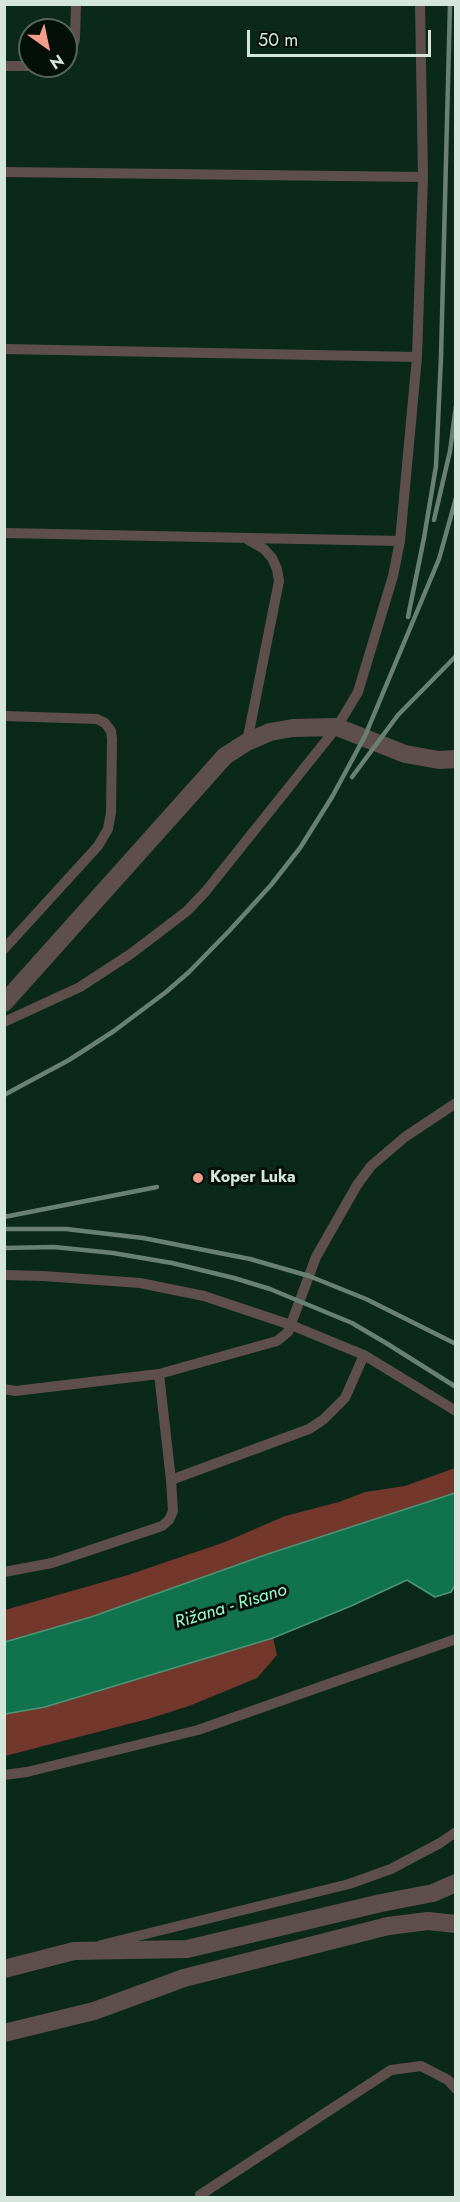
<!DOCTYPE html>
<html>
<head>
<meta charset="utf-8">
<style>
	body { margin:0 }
	#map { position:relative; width:460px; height:2202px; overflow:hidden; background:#0b291b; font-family:Jost,sans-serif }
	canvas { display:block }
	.frame { position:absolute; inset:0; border:6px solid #d4e5db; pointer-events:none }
	.north { position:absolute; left:18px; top:18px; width:60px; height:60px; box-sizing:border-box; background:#040f09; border:2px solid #57655d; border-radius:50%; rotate:147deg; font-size:16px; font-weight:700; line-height:24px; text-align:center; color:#d4e5db }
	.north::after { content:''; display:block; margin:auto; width:21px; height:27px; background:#f49d8b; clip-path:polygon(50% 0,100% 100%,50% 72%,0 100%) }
	.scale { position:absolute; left:247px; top:30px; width:184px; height:27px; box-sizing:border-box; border:3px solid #d4e5db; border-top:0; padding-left:8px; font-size:18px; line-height:21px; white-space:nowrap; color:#d4e5db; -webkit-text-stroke:4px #040f09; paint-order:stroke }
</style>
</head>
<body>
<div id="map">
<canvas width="460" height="2202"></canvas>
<div class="frame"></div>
<div class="north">N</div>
<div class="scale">50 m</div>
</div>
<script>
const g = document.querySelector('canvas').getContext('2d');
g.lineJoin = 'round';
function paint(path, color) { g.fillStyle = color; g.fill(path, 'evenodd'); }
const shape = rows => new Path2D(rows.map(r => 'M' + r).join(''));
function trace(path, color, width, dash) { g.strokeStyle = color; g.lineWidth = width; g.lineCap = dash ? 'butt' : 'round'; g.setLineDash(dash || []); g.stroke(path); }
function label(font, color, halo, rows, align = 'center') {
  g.font = font + ' Jost,sans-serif'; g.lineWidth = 6; g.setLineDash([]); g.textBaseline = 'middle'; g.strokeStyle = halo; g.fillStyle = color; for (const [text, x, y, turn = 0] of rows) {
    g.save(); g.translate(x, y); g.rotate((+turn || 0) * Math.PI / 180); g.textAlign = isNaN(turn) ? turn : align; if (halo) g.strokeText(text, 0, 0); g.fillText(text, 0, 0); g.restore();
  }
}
paint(shape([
	[455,1468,455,1494,268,1554,91,1617,5,1642,5,1610,128,1575,225,1542,285,1516,339,1502,365,1492,405,1486],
	[273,1638,277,1655,257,1678,189,1706,148,1719,5,1756,5,1714,45,1707]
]), '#73372b');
const water = shape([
	[455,1493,456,1584,451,1592,435,1597,407,1580,351,1606,273,1638,45,1707,5,1714,5,1642,91,1617,268,1554,455,1493]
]);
paint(water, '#11734d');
trace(water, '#4c9578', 1.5);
trace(shape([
	[66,58,72,50,75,39,76,4],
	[4,66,46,66],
	[4,172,423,177],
	[4,349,417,357],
	[4,533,400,541],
	[4,716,97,719,105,723,111,731,112,739,111,813,108,829,98,846,4,949],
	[247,742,279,581,277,569,272,558,264,549,248,540],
	[4,1022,80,987,132,953,187,911,206,891,337,727,358,692,393,576,400,541,417,357,423,177,420,4],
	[4,1275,43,1276,140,1283,204,1296,291,1325,364,1355,345,1398,324,1419,309,1429,171,1480,173,1511,169,1520,162,1526,52,1563,4,1572],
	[364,1355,456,1411],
	[159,1374,171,1480],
	[4,1389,15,1391,159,1374,277,1341,288,1332,316,1257,357,1185,371,1166,405,1137,456,1103],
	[4,1775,27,1772,198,1730,456,1639],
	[101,1945,349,1884,391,1869,440,1843,456,1832],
	[200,2198,200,2195,391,2070,421,2066,448,2080,456,2089]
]), '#5e4f4c', 10);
trace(shape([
	[4,1003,225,756,247,742,270,732,293,728,337,727,405,754,439,760,456,759],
	[4,1969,74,1951,187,1949,381,1903,433,1893,456,1883],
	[4,2033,94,2011,184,1978,388,1926,428,1921,456,1924]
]), '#5e4f4c', 18);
trace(shape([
	[434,520,450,451,456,406],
	[408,617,424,538,436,466,441,357,450,4],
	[352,777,398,715,456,656],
	[4,1095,69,1060,114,1031,166,992,189,972,230,930,271,885,300,848,332,797,365,736,439,559,456,498],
	[4,1217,157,1187],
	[4,1229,66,1229,143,1238,250,1259,309,1276,366,1299,456,1344],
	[4,1248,54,1247,113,1253,172,1263,234,1278,270,1289,352,1323,386,1343,456,1387]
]), '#698175', 4.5);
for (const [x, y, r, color] of [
	[198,1178,6,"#f49d8b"]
]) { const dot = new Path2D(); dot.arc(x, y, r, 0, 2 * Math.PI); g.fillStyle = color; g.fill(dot); trace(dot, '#040f09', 2); }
label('bold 16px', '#d4e5db', '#040f09', [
	["Koper Luka",210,1178]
], 'left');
label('italic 18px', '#a1facd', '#040f09', [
	["Rižana - Risano",231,1607,-17]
]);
</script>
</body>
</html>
